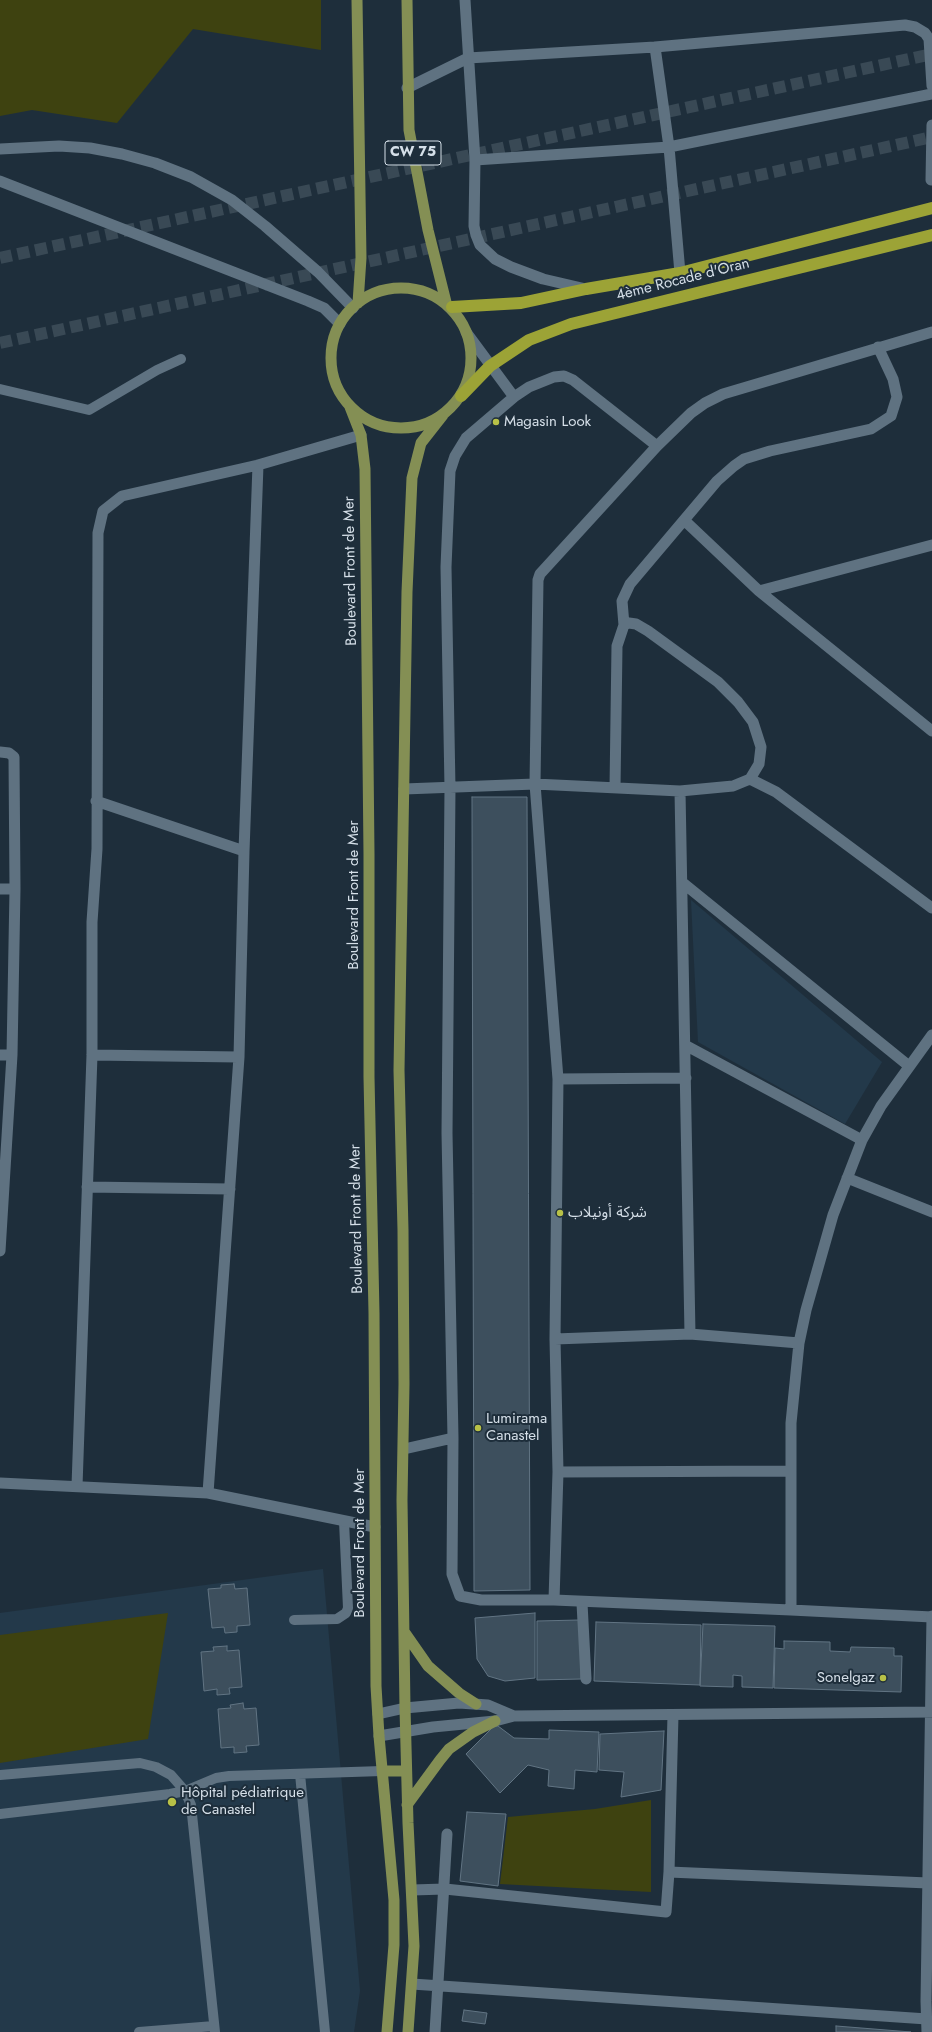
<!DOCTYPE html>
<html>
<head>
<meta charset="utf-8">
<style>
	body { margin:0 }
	canvas { display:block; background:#1e2e3b }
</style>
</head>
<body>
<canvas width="932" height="2032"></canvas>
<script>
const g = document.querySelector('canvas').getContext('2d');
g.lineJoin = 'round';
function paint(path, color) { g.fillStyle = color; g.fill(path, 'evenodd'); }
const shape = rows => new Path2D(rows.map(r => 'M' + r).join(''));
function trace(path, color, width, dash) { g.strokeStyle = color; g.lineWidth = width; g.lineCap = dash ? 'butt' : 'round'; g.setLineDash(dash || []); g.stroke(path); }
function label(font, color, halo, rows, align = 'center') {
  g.font = font + ' Jost,"Noto Sans Arabic",sans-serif'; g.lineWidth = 4; g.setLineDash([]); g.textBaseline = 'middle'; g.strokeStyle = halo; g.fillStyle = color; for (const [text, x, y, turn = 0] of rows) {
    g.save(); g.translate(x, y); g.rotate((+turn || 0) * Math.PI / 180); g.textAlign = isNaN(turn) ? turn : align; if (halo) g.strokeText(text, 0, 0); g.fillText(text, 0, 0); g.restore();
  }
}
paint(shape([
	[691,900,882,1062,845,1124,698,1042],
	[323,1569,360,1991,354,2032,0,2032,0,1613]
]), '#23394a');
paint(shape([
	[0,0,321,0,321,50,193,29,117,123,32,110,0,116],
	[168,1613,148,1739,0,1763,0,1635],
	[651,1800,651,1892,500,1884,508,1817,595,1809]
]), '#3e4210');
const building = shape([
	[472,797,527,797,530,1590,474,1591,472,797],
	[234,1584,235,1589,247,1588,250,1625,237,1626,237,1632,225,1633,224,1627,212,1628,208,1589,221,1588,221,1585,234,1584],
	[535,1613,535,1678,505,1681,488,1676,477,1659,475,1618,535,1613],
	[580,1620,581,1679,537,1680,537,1621,580,1620],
	[596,1622,701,1625,700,1685,594,1681,596,1622],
	[703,1624,775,1626,773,1688,742,1687,742,1676,733,1675,733,1687,700,1686,703,1624],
	[784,1641,830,1642,830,1651,850,1652,851,1647,894,1648,894,1656,902,1656,901,1692,774,1688,775,1648,784,1649,784,1641],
	[227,1646,227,1651,239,1650,242,1687,229,1688,230,1694,217,1695,217,1689,204,1691,201,1652,214,1651,213,1647,227,1646],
	[243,1703,244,1709,256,1708,259,1745,246,1746,247,1752,234,1753,234,1747,221,1748,218,1709,231,1708,230,1705,243,1703],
	[494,1726,498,1726,514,1738,549,1739,549,1730,599,1732,597,1772,575,1770,574,1789,548,1786,549,1770,528,1765,500,1793,466,1754,494,1726],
	[664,1731,661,1790,621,1797,624,1772,599,1770,600,1734,664,1731],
	[467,1812,506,1814,498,1886,460,1881,467,1812],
	[464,2010,487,2013,485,2024,462,2021,464,2010],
	[836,2026,911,2032,836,2032,836,2026]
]);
paint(building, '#3d4f5d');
trace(building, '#617483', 1);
trace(shape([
	[0,258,932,54],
	[0,343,932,137]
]), '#394955', 12, [12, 6]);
trace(shape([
	[0,389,89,410,157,370,181,359],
	[294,1620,337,1619,346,1613,348,1608,344,1521],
	[300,1774,325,2032],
	[0,1775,140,1763,156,1767,171,1775,185,1791,191,1805,215,2032],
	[0,1814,170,1794,185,1791,216,1778,229,1776,382,1771],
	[139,2032,214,2026]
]), '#5f7281', 10);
trace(shape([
	[582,1603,586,1679]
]), '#5f7281', 11);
trace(shape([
	[465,0,475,160,474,226,476,235,480,245,495,259,511,267,543,279,586,289],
	[655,47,669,147,680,273],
	[407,88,468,58,655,47,905,25,915,27,925,33,929,39,932,86],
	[475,160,669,147,932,94],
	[931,180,932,125],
	[466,332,514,397,466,438,455,456,450,471,446,567,450,788,447,1133,453,1438,452,1574,460,1596,481,1600,554,1600,791,1610,932,1617],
	[514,397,529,387,554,377,564,376,573,380,657,446],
	[684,520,759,591,932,731],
	[759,591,932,545],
	[624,625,622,601,630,584,717,481,734,466,744,459,770,451,871,429,891,416,897,397,893,379,878,347],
	[0,752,9,753,14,757,15,889,12,1055,0,1251],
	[615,788,617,646,624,625,629,623,636,624,648,631,718,682,738,702,753,722,761,747,759,764,750,779],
	[404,789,535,784,680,791,733,786,750,779,776,792,932,908],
	[680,791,690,1334],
	[96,801,244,851],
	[683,883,909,1066],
	[0,889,15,889],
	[685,1045,862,1140],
	[0,1055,12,1055],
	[92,1055,239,1057],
	[558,1079,686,1078],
	[847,1178,932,1212],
	[87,1187,230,1189],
	[555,1339,690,1334,799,1343],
	[404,1449,453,1438],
	[558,1472,791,1471],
	[0,1483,208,1493,375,1527],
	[77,1486,92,1055,92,922,97,849,98,533,103,511,122,496,258,465,361,435],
	[208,1493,239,1057,244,851,258,465],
	[554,1600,558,1472,555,1339,558,1079,535,784,538,580,540,574,657,446,691,413,705,403,723,394,932,332],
	[791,1610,791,1423,799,1343,806,1310,833,1215,862,1140,881,1106,932,1035],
	[669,1872,673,1715],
	[412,1890,445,1889,666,1912,669,1872,928,1883],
	[412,1984,927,2019],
	[435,2032,447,1834]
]), '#5f7281', 11);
trace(shape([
	[0,149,59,146,90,148,122,154,155,163,191,177,232,200,265,226,318,272,353,308],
	[0,181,308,301,324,308,340,324],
	[378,1714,405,1708,459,1703,488,1705,514,1716],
	[379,1736,433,1727,495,1721,514,1716,932,1712],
	[927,2032,926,2001,932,1616]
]), '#5f7281', 11);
trace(shape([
	[357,0,361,258,358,303],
	[407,0,409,130,428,230,446,302],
	'331 358a70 70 0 1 1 140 0a70 70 0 1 1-140 0Z',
	[350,407,361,435,365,469,369,854,369,1077,374,1313,376,1686,379,1736,394,1900,394,1945,387,2032],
	[405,1633,428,1666,459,1693,476,1704],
	[382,1771,406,1771],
	[407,1805,440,1760,449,1749,473,1732,495,1721],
	[408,2032,414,1946,408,1823,405,1708,402,1500,404,1384,403,1230,399,1070,407,592,412,478,421,443,443,415]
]), '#848f54', 11);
trace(shape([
	[452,307,521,303,586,289,680,273,932,208],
	[461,396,490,366,529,340,571,324,932,235]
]), '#9ca336', 12);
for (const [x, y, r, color] of [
	[496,422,4,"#b8c147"],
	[560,1213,4,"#b8c147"],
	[478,1428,4,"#b8c147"],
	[883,1678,4,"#b8c147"],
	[172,1802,5,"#b8c147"]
]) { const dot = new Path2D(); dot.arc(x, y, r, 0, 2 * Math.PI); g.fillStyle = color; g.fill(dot); trace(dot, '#1e2e3b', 1.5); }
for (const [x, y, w] of [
	[413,153,56]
]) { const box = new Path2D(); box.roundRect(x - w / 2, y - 12, w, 24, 3); g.fillStyle = '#1e2e3b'; g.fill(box); trace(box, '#d5dfe8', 1); }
label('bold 14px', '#d5dfe8', null, [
	["CW 75",413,153]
]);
label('15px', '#d5dfe8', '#1e2e3b', [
	["4ème Rocade d'Oran",683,280,-14],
	["Boulevard Front de Mer",351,571,-91],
	["Boulevard Front de Mer",354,895,-90],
	["Boulevard Front de Mer",357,1219,-91],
	["Boulevard Front de Mer",360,1543,-90]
]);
label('15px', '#d5dfe8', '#1e2e3b', [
	["Magasin Look",504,422],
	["شركة أونيلاب",568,1213],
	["Lumirama",486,1419],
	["Canastel",486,1436],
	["Sonelgaz",875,1678,"right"],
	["Hôpital pédiatrique",181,1793],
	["de Canastel",181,1810]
], 'left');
</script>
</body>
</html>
